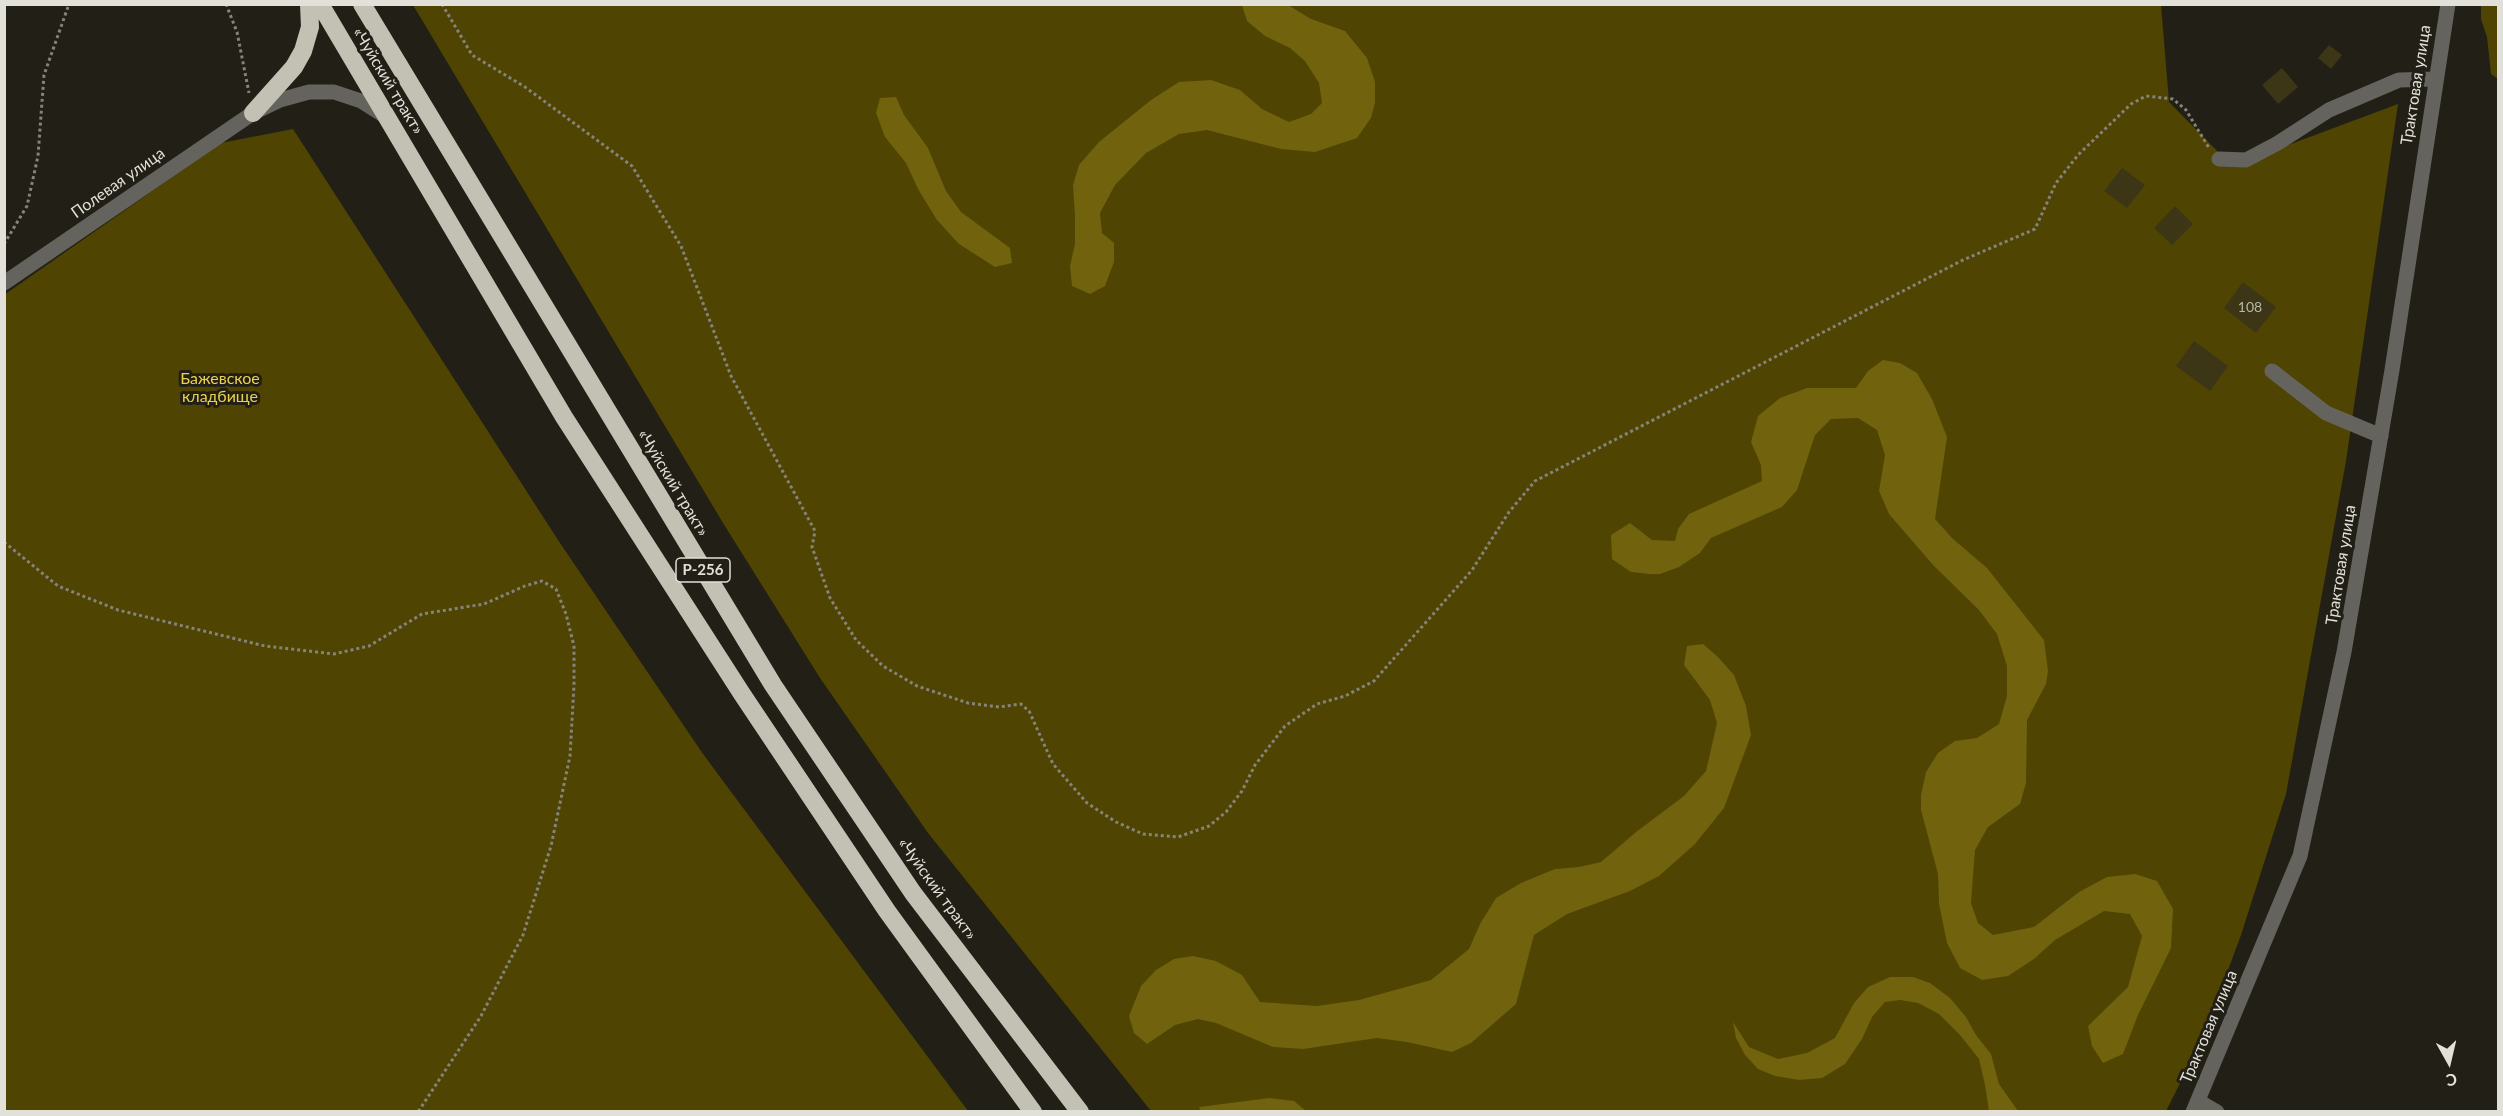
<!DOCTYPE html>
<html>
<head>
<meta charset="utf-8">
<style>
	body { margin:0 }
	#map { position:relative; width:2503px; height:1116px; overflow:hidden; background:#222016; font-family:Lato,sans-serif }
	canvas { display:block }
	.frame { position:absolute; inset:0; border:6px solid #e1e0d9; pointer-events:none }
	.north { position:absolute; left:2419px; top:1032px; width:60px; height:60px; -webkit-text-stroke:4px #222016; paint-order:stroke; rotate:172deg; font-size:16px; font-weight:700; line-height:24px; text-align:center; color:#e1e0d9 }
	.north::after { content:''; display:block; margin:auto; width:21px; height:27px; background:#e1e0d9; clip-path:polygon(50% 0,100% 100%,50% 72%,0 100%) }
</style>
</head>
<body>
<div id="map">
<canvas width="2503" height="1116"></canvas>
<div class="frame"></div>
<div class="north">С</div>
</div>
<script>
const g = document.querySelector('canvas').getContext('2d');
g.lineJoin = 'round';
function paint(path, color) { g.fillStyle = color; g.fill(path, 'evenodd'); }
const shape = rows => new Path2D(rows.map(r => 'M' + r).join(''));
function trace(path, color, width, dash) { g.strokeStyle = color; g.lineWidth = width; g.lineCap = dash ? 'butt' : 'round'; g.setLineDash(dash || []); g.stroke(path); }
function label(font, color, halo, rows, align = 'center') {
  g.font = font + ' Lato,sans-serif'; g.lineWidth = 6; g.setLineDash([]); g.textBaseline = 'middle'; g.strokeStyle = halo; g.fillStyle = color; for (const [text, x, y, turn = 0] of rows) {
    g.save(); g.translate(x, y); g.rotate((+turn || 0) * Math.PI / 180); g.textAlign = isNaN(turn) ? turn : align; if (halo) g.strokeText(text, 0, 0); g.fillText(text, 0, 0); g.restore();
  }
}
paint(shape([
	[413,5,2161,5,2169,102,2232,166,2398,104,2346,461,2286,794,2241,935,2203,1038,2166,1111,1151,1111,928,833,820,678,723,523],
	[2481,5,2498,5,2498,79,2491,74,2487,37,2481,19],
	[293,129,558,540,703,754,968,1111,5,1111,4,295,221,143]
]), '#4f4401');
paint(shape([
	[1242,5,1288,5,1311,19,1345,31,1367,58,1375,82,1375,103,1371,118,1357,138,1315,152,1281,149,1207,130,1179,134,1146,153,1115,185,1100,213,1102,233,1114,243,1114,262,1105,286,1090,294,1072,286,1070,266,1075,244,1075,216,1073,185,1079,165,1099,142,1151,100,1179,82,1211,80,1240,90,1262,109,1289,122,1311,114,1322,103,1319,83,1305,61,1290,48,1265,36,1247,21],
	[896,97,904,115,928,148,946,191,961,212,1010,248,1012,263,995,267,959,244,937,220,918,189,906,163,885,137,876,113,880,98],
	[1883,360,1900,363,1917,373,1932,399,1947,437,1935,519,1952,538,1987,568,2044,640,2048,671,2046,684,2027,720,2026,783,2020,804,1988,827,1975,850,1971,903,1978,923,1993,935,2034,927,2079,892,2107,877,2135,874,2157,881,2173,909,2171,948,2138,1015,2123,1054,2103,1063,2092,1046,2088,1026,2128,987,2142,936,2130,914,2104,911,2055,940,2034,959,2008,976,1982,980,1960,968,1947,943,1939,904,1938,874,1921,810,1921,795,1926,772,1938,753,1955,741,1977,738,1999,724,2007,696,2007,666,1997,634,1979,610,1933,565,1889,514,1879,491,1885,455,1877,430,1858,418,1831,419,1815,435,1797,490,1782,507,1711,538,1700,553,1679,567,1660,574,1649,574,1631,572,1612,559,1611,535,1630,523,1652,540,1675,541,1678,529,1689,514,1762,481,1761,465,1751,442,1758,416,1780,398,1807,388,1856,388,1868,371],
	[1703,644,1718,657,1734,675,1746,706,1751,735,1724,808,1695,844,1659,876,1630,891,1567,914,1534,935,1516,1004,1471,1043,1452,1052,1407,1042,1377,1038,1303,1049,1273,1047,1216,1023,1198,1019,1175,1025,1147,1044,1134,1033,1129,1016,1141,986,1156,970,1174,959,1193,956,1216,961,1242,975,1260,1002,1317,1006,1359,1000,1431,980,1469,949,1480,924,1496,898,1521,883,1555,869,1579,867,1601,862,1636,832,1684,796,1706,771,1717,723,1710,700,1684,665,1687,646],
	[1890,977,1913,977,1930,983,1950,998,1966,1017,1976,1035,1991,1054,1999,1084,2018,1111,1989,1111,1985,1085,1979,1059,1960,1035,1939,1014,1918,1003,1900,1000,1885,1002,1872,1017,1862,1039,1845,1064,1822,1078,1799,1080,1775,1076,1758,1069,1745,1055,1736,1038,1733,1022,1749,1047,1778,1059,1807,1053,1835,1038,1854,1003,1868,987],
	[1269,1098,1294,1101,1306,1111,1201,1112,1199,1107]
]), '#71620e');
paint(shape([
	[2329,45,2342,55,2331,69,2318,58],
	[2282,68,2298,87,2278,104,2262,85],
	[2122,168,2145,185,2127,208,2104,191],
	[2175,206,2193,224,2172,245,2154,228],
	[2243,282,2276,307,2256,333,2224,308],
	[2194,341,2228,366,2210,391,2176,366]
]), '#3c3617');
trace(shape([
	[226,4,237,32,249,93],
	[442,4,472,55,525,87,632,166,681,246,731,376,815,531,812,547,830,598,856,640,883,666,917,686,968,703,999,707,1021,704,1029,711,1053,764,1087,803,1116,822,1143,834,1178,837,1209,826,1226,812,1242,791,1255,765,1285,726,1317,704,1345,696,1374,681,1472,570,1509,512,1535,481,1963,260,2035,229,2056,183,2078,155,2131,104,2146,96,2173,99,2186,110,2209,148],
	[4,244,27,206,38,156,44,75,69,4],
	[4,542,58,586,118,610,265,646,334,654,369,646,422,614,484,604,525,586,542,581,556,589,566,614,574,646,574,685,570,756,551,846,523,935,481,1016,418,1112]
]), '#85837b', 3, [3, 3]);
trace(shape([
	[2219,159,2246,160,2278,143,2329,110,2399,80,2435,79],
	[4,283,253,113,280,100,309,92,334,92,361,101,388,118],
	[2272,371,2326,413,2381,436],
	[2198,1101,2217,1112],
	[2193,1112,2300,856,2344,652,2392,370,2448,4]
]), '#64635d', 15);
trace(shape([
	[320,4,564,417,742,694,887,911,1033,1112],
	[362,4,773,685,913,893,1080,1112],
	[253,113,294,67,303,51,310,27,309,4]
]), '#c3c1b4', 18);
label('14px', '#b8b6a8', null, [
	["108",2250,307]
]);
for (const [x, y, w] of [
	[703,570,54]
]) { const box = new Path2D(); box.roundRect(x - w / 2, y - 12, w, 24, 4.5); g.fillStyle = '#222016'; g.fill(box); trace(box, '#e1e0d9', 1.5); }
label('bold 15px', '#e1e0d9', null, [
	["Р-256",703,570]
]);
label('16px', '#e1e0d9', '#222016', [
	["«Чуйский тракт»",388,81,59],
	["Трактовая улица",2416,85,-81],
	["Полевая улица",118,183,-35],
	["«Чуйский тракт»",673,483,59],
	["Трактовая улица",2341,565,-81],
	["«Чуйский тракт»",937,889,54],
	["Трактовая улица",2209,1027,-67]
]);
label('16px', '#ebd14b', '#222016', [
	["Бажевское",220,379],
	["кладбище",220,397]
]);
</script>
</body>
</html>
